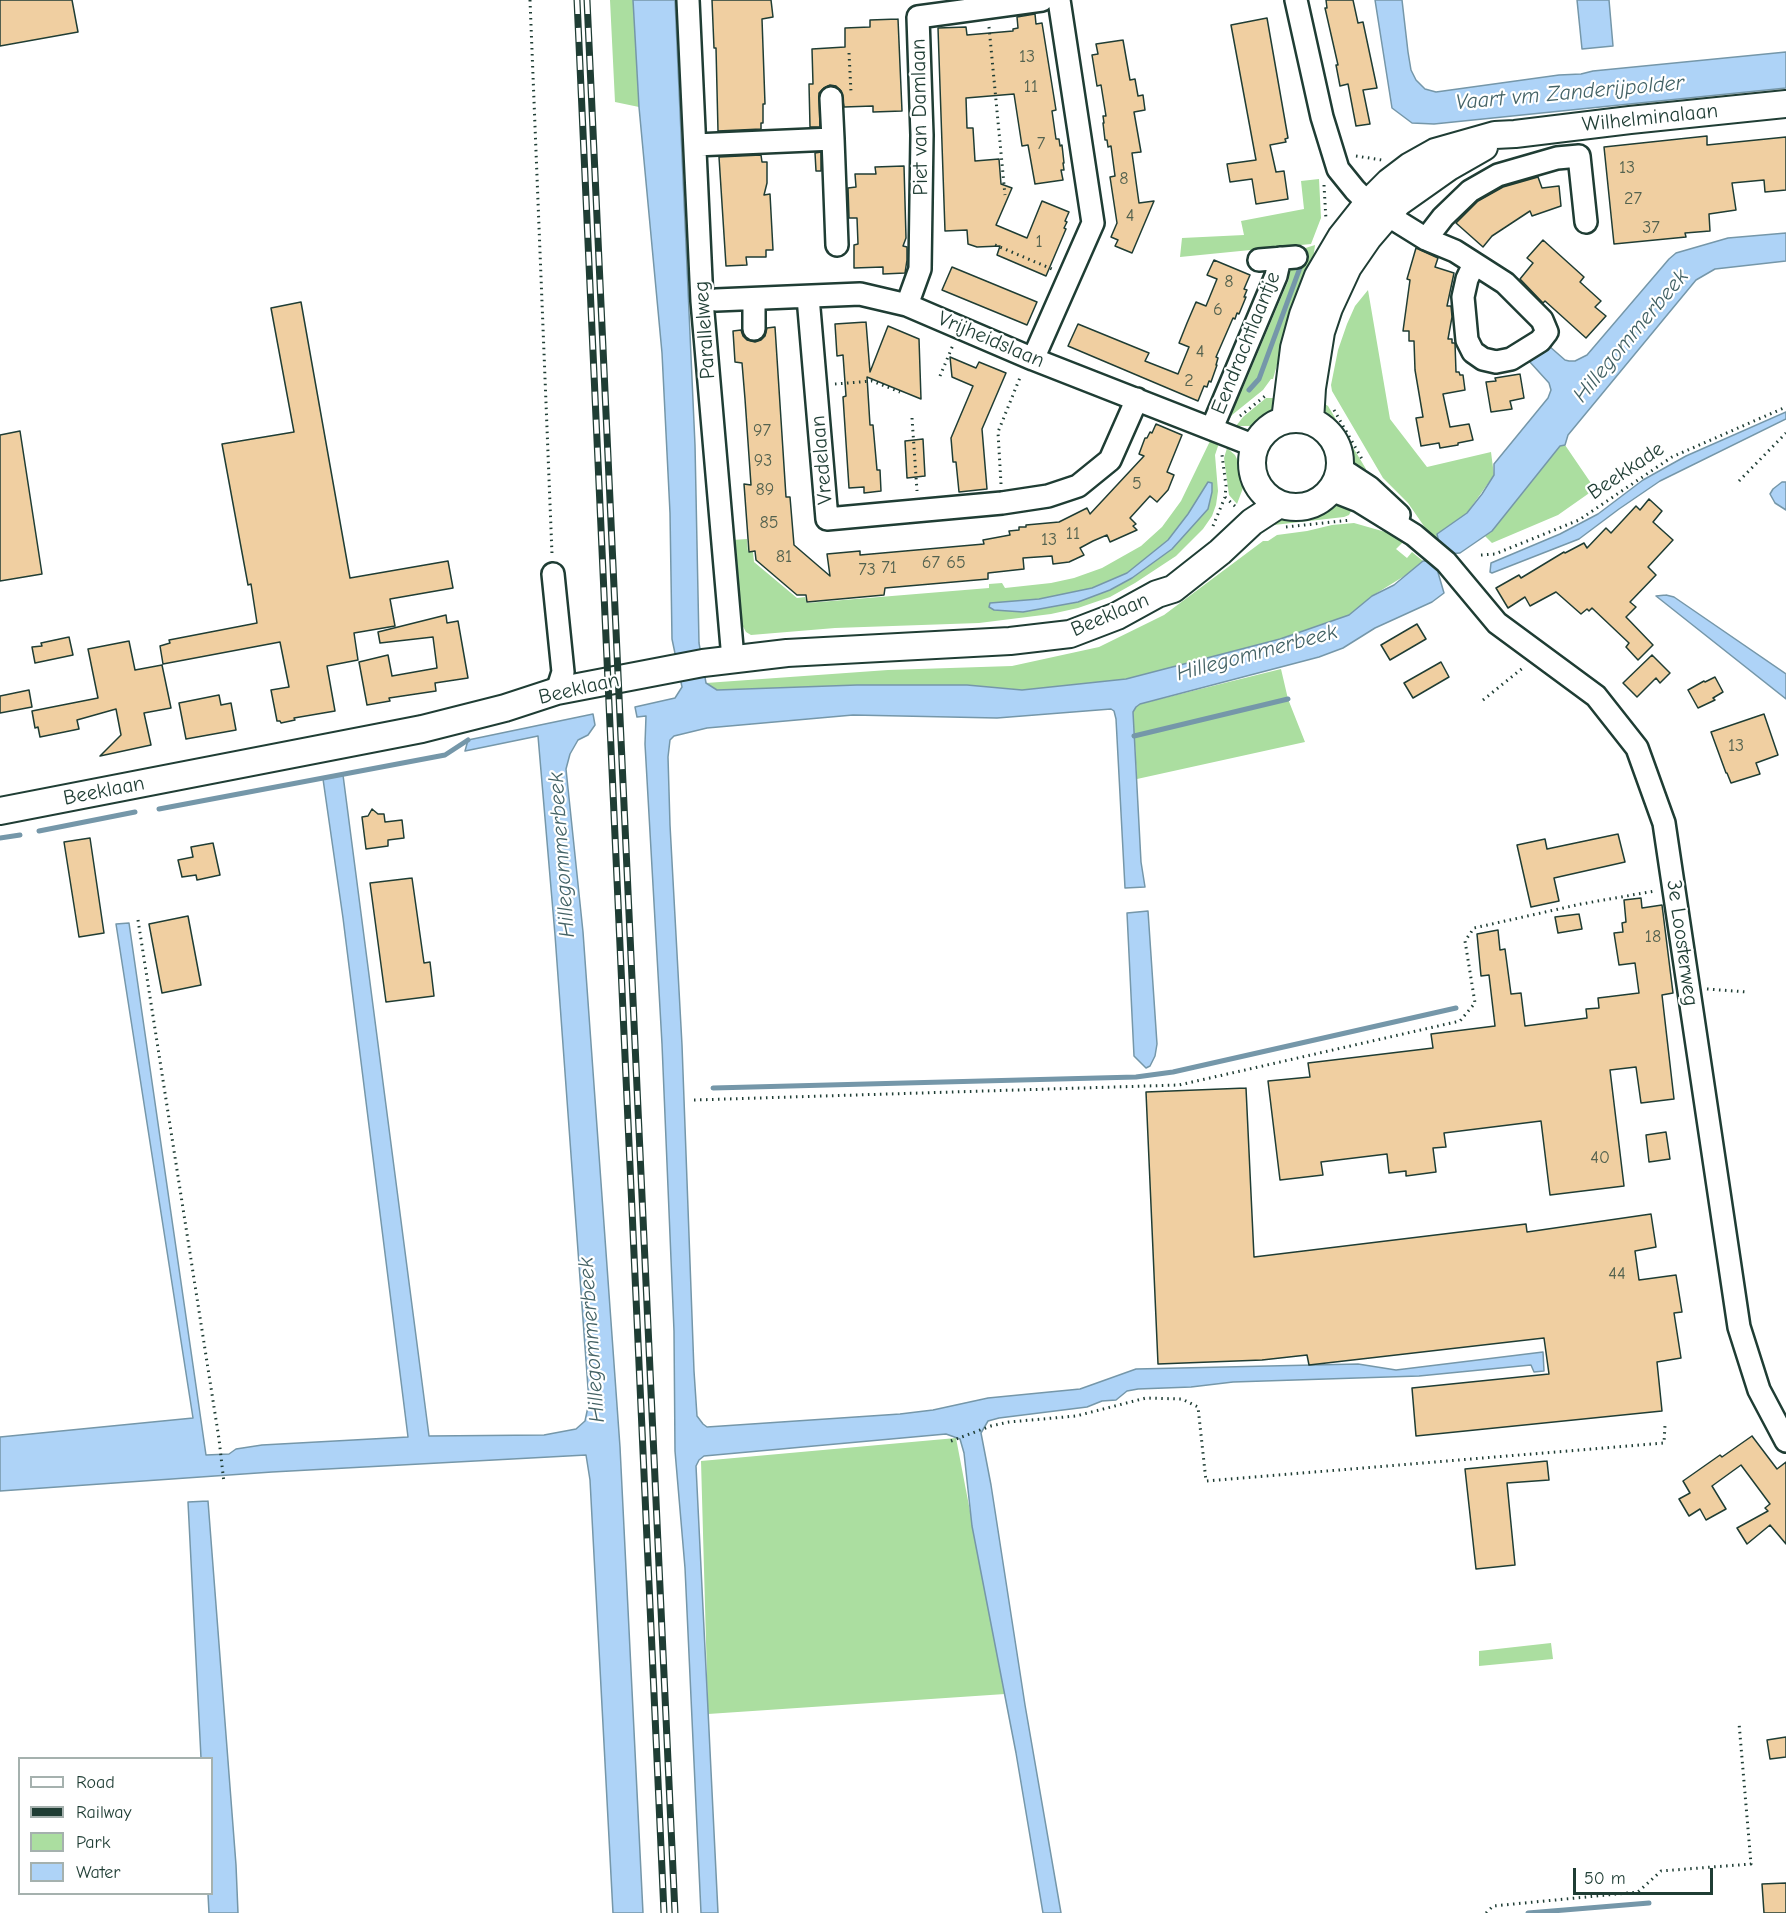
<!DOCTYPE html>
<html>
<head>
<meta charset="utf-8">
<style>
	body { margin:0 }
	#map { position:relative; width:1786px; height:1913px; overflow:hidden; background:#fff; font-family:"Comic Neue",sans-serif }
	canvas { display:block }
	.legend { position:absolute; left:18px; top:1757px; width:195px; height:138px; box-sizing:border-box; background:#fff; border:2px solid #a5b1ae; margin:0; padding:8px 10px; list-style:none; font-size:18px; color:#1f3d34 }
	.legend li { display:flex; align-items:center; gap:12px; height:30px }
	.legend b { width:30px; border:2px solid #a5b1ae }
	.scale { position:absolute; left:1573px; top:1868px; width:140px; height:27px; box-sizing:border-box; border:3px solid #1f3d34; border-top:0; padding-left:8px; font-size:18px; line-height:21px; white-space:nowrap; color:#1f3d34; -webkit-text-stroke:4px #fff; paint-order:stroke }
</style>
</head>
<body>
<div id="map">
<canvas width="1786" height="1913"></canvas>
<ul class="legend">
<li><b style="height:8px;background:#fff"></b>Road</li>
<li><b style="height:8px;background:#1f3d34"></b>Railway</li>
<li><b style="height:16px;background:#abdea0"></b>Park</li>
<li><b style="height:16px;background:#aed3f7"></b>Water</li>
</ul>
<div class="scale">50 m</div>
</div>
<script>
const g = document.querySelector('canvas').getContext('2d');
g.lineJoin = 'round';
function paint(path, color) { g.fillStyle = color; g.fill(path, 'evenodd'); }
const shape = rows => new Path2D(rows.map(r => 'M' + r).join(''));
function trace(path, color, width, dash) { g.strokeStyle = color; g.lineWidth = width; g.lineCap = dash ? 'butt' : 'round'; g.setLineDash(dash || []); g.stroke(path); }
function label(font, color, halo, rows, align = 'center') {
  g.font = font + ' "Comic Neue",sans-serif'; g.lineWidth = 4.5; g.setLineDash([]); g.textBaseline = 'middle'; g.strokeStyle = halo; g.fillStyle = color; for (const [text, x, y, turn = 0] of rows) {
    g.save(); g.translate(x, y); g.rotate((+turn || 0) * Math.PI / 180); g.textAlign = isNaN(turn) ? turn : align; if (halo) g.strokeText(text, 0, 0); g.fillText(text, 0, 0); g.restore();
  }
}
paint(shape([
	[610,0,633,0,639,107,615,102],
	[1319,179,1321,218,1311,244,1180,257,1182,238,1244,235,1241,221,1304,209,1301,181],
	[1315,245,1313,261,1286,333,1273,379,1271,379,1263,390,1232,415,1227,423,1226,421,1237,388,1242,390,1289,279,1284,276,1296,251],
	[1368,290,1390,419,1427,467,1491,452,1494,475,1467,513,1437,534,1439,544,1428,532,1408,503,1383,478,1332,391,1331,385,1338,350,1347,324,1355,306],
	[1266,398,1281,398,1272,414,1258,424,1251,426,1236,426,1243,417],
	[1321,401,1328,406,1366,469,1366,474,1351,465,1341,437,1322,414],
	[1211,439,1219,443,1215,455,1218,491,1216,505,1212,516,1203,529,1176,556,1135,583,1110,597,1078,608,1051,614,979,623,835,628,751,635,746,632,740,621,732,540,747,539,748,552,753,552,754,562,797,598,805,597,807,603,989,588,989,584,1002,583,1005,588,1051,583,1074,578,1102,568,1141,546,1162,527,1181,501],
	[1565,445,1595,489,1558,515,1492,543,1485,536,1492,531,1560,446],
	[1227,448,1235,455,1242,469,1243,488,1237,504,1229,495,1224,458],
	[1334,505,1353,507,1349,515,1344,517,1274,525,1267,527,1277,515,1306,514],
	[1354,523,1389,533,1405,540,1396,549,1407,558,1412,552,1423,561,1414,570,1372,596,1349,615,1281,639,1126,679,1022,690,967,685,857,685,717,690,706,683,888,670,1012,666,1099,647,1164,615,1263,541,1268,541,1277,535,1307,531,1332,525],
	[1281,669,1288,699,1305,742,1137,779,1133,712,1136,707,1140,704],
	[956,1438,1005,1694,708,1714,701,1461],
	[1551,1643,1553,1659,1479,1666,1479,1651]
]), '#abdea0');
const water = shape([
	[633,0,675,0,695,445,699,643,706,683,717,690,857,685,967,685,1022,690,1126,679,1280,639,1349,615,1372,596,1394,585,1423,561,1427,561,1440,547,1437,534,1467,513,1482,494,1494,475,1494,464,1548,398,1551,390,1549,383,1529,361,1549,346,1565,360,1569,361,1575,361,1587,355,1669,259,1676,253,1728,238,1786,233,1786,261,1715,269,1696,280,1568,435,1565,445,1560,446,1492,531,1460,553,1448,554,1437,569,1444,593,1432,602,1375,628,1343,648,1319,657,1140,704,1136,707,1133,712,1141,862,1145,887,1125,888,1116,719,1114,711,1111,709,997,718,853,715,707,728,674,736,670,740,668,757,670,825,682,1045,694,1371,697,1416,703,1424,707,1427,900,1414,933,1410,988,1398,1080,1389,1136,1369,1358,1364,1396,1370,1543,1352,1544,1371,1534,1372,1531,1365,1419,1376,1233,1382,1191,1387,1138,1389,1127,1391,1116,1400,1102,1401,1087,1407,999,1418,988,1421,981,1433,991,1485,1025,1705,1061,1913,1043,1913,1016,1753,972,1526,964,1453,960,1439,946,1434,704,1456,699,1460,696,1466,718,1913,701,1913,685,1568,675,1451,674,1331,662,1044,645,744,646,716,637,717,635,707,675,698,682,687,672,639,670,513,662,353,639,107,633,0],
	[1375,0,1402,0,1408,52,1411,70,1416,80,1425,89,1436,92,1559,75,1581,74,1593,71,1786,52,1786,88,1434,124,1412,123,1392,108,1375,0],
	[1577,0,1609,0,1613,46,1582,49,1577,0],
	[1786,412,1786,419,1660,481,1619,509,1579,539,1492,573,1490,572,1491,563,1560,534,1598,514,1643,480,1686,456,1786,412],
	[1208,482,1212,483,1212,492,1208,509,1172,549,1132,578,1110,590,1078,602,1023,612,994,610,989,607,990,603,1039,599,1092,588,1127,573,1168,540,1188,514,1208,482],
	[1782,482,1786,482,1786,510,1775,503,1770,494,1773,489,1782,482],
	[1666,595,1674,597,1786,674,1786,699,1656,596,1666,595],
	[593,714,595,725,588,735,578,740,570,754,566,769,583,932,620,1447,643,1913,613,1913,590,1480,586,1455,272,1472,0,1491,0,1437,193,1418,116,924,129,923,206,1455,229,1454,236,1449,262,1445,408,1437,343,918,323,779,343,775,429,1436,544,1435,576,1429,585,1421,589,1402,555,935,538,736,465,751,468,740,593,714],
	[1148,911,1157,1044,1155,1056,1150,1066,1146,1068,1134,1056,1127,913,1148,911],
	[208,1501,236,1865,238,1913,209,1913,208,1894,212,1894,212,1758,201,1758,188,1502,208,1501]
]);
paint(water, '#aed3f7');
trace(water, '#7597a9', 1.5);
trace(shape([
	[1249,390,1259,379,1301,265],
	[1134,736,1288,699],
	[159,809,445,755,468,740],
	[39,831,135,812],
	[0,838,20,835],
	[713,1088,1136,1077,1173,1072,1456,1008],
	[1528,1913,1649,1903]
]), '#7597a9', 5);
const building = shape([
	[0,0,72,0,78,32,0,46,0,0],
	[712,0,771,0,773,17,762,19,765,104,763,104,763,123,761,123,761,129,718,131,716,48,714,48,712,0],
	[1326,0,1353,0,1358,23,1363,22,1377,88,1363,90,1370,124,1356,126,1348,84,1340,86,1336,65,1338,65,1325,8,1327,8,1326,0],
	[1035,14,1036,24,1042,23,1056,110,1052,111,1056,139,1059,139,1060,146,1062,145,1064,163,1063,163,1064,170,1061,170,1063,180,1035,184,1028,145,1022,146,1014,94,966,98,967,128,973,128,975,161,999,159,1001,184,1012,188,996,225,1027,238,1042,201,1069,212,1065,221,1067,222,1064,228,1066,229,1046,276,997,255,1000,246,977,247,968,244,967,230,945,231,938,28,966,27,967,35,1013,31,1013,29,1018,28,1017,17,1035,14],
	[1267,18,1288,138,1285,139,1286,142,1270,145,1276,172,1284,171,1288,199,1256,204,1252,179,1230,182,1227,164,1256,160,1231,25,1267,18],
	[898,19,902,111,873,112,873,106,844,107,841,91,836,86,830,85,824,88,819,93,820,127,810,127,809,84,813,84,812,49,845,47,845,28,870,27,870,20,898,19],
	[1123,40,1130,80,1135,79,1138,96,1143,95,1145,110,1134,112,1141,152,1132,153,1139,203,1154,201,1132,253,1115,246,1118,240,1111,237,1117,223,1110,177,1115,176,1111,146,1108,147,1107,140,1105,140,1103,123,1104,123,1103,116,1106,116,1101,85,1097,86,1092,55,1098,54,1096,44,1123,40],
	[1707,136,1707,145,1786,137,1786,190,1765,192,1764,180,1732,183,1736,210,1709,214,1710,231,1685,233,1686,237,1614,244,1604,147,1707,136],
	[821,152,821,171,816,171,815,153,821,152],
	[761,155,762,162,767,162,767,183,764,195,770,194,773,250,766,250,766,257,746,257,747,265,726,266,719,157,761,155],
	[904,166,906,238,903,246,907,247,907,260,905,273,883,274,883,267,854,268,854,245,858,244,857,218,849,218,848,188,856,187,855,174,876,174,875,167,904,166],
	[1538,177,1542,188,1559,186,1561,206,1532,216,1530,211,1492,236,1483,247,1456,223,1478,201,1503,187,1538,177],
	[1543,240,1584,277,1580,282,1601,301,1595,307,1606,316,1586,338,1545,301,1543,303,1520,279,1533,263,1527,258,1543,240],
	[1416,248,1438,258,1435,267,1454,273,1447,306,1451,306,1452,317,1448,339,1452,339,1452,343,1455,343,1456,372,1459,372,1460,375,1463,375,1465,390,1443,394,1450,427,1469,424,1473,440,1458,443,1458,445,1440,448,1439,443,1421,446,1416,418,1423,417,1415,370,1414,341,1409,341,1409,331,1403,331,1410,280,1407,279,1416,248],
	[1214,260,1250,275,1244,289,1247,290,1244,297,1246,297,1239,314,1237,313,1235,319,1233,318,1216,357,1218,358,1216,365,1217,365,1211,382,1209,381,1207,387,1204,386,1198,401,1068,346,1078,324,1149,353,1145,361,1178,374,1189,347,1179,343,1187,323,1196,302,1206,306,1217,279,1207,275,1214,260],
	[952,267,1037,302,1027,325,942,290,952,267],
	[301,302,350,578,448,561,453,588,390,599,395,626,354,633,358,660,327,666,335,711,294,718,295,720,281,723,280,721,277,721,271,690,289,687,280,642,163,664,160,646,170,643,169,640,257,623,251,584,248,585,222,444,294,432,271,308,301,302],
	[866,322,870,372,888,326,919,339,921,399,867,377,870,425,873,425,877,470,880,470,881,491,864,493,864,487,849,488,843,397,846,396,843,355,837,356,835,324,866,322],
	[775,327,786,497,790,497,794,545,830,576,827,554,860,551,860,555,984,544,983,540,1010,535,1009,531,1019,530,1019,527,1026,527,1026,525,1059,522,1087,508,1090,514,1144,456,1139,454,1145,438,1147,438,1150,432,1152,433,1156,424,1182,435,1167,472,1174,475,1168,490,1157,502,1150,496,1130,518,1136,524,1133,526,1137,530,1110,542,1107,535,1093,541,1080,548,1084,555,1069,562,1053,564,1052,556,1023,558,1024,569,988,573,988,579,885,588,884,595,807,602,806,595,797,595,756,560,755,551,749,552,744,484,751,485,745,399,742,363,735,362,733,331,741,330,743,336,747,340,755,342,761,340,765,336,767,328,775,327],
	[950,357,976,368,979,362,1006,373,982,429,987,489,959,492,956,462,953,462,951,438,973,386,952,377,950,357],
	[1520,374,1524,398,1510,401,1512,409,1491,412,1486,382,1496,381,1495,378,1520,374],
	[20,431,42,574,0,581,0,435,20,431],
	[923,439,925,476,907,478,905,441,923,439],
	[1649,499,1662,511,1653,522,1673,540,1648,567,1656,575,1630,602,1636,607,1626,617,1653,645,1638,660,1626,647,1629,643,1592,608,1589,611,1587,609,1581,614,1556,592,1530,606,1525,597,1508,608,1496,588,1519,575,1521,578,1564,552,1565,553,1584,543,1587,548,1606,528,1611,533,1636,506,1640,510,1649,499],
	[446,615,447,623,458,621,468,678,435,683,436,691,389,698,390,701,367,705,359,662,388,655,392,676,437,668,433,637,380,643,378,632,446,615],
	[1417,624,1426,639,1390,660,1381,645,1417,624],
	[69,637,73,655,35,663,32,647,42,646,41,643,69,637],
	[129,641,135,670,162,665,171,708,144,713,151,745,100,756,121,735,116,709,77,720,79,729,40,737,38,727,35,728,32,711,98,698,88,649,129,641],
	[1652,655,1670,673,1660,683,1656,678,1637,697,1623,683,1652,655],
	[1441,662,1449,677,1413,698,1404,683,1441,662],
	[1715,677,1723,692,1713,698,1715,700,1698,708,1688,690,1704,681,1705,682,1715,677],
	[29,690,32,707,0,713,0,696,29,690],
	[219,695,221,705,231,703,236,730,186,739,179,703,219,695],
	[1764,714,1778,755,1756,763,1760,774,1731,783,1727,773,1726,773,1711,732,1764,714],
	[372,809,378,814,384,814,385,822,402,820,404,838,388,840,388,846,366,849,362,817,368,816,372,809],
	[1618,834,1625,862,1554,878,1559,901,1531,907,1517,845,1545,839,1547,849,1618,834],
	[90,838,104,933,79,937,64,842,90,838],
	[213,843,220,875,197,880,196,875,182,877,178,860,193,857,191,847,213,843],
	[412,878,424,963,430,962,434,996,386,1002,370,883,412,878],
	[1641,898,1642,908,1662,905,1673,993,1662,995,1674,1099,1641,1103,1636,1067,1610,1070,1624,1186,1550,1195,1541,1121,1444,1133,1446,1147,1433,1148,1436,1172,1406,1176,1406,1171,1389,1173,1387,1154,1321,1162,1323,1175,1280,1180,1268,1081,1310,1077,1308,1063,1433,1048,1431,1034,1495,1026,1489,975,1481,976,1477,934,1498,930,1500,950,1505,949,1511,994,1521,993,1525,1026,1587,1018,1586,1009,1599,1008,1598,998,1639,993,1635,963,1619,965,1614,933,1623,932,1622,923,1626,922,1624,900,1641,898],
	[1579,914,1582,929,1558,933,1555,917,1579,914],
	[188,916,201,985,162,993,149,924,188,916],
	[1246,1088,1254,1257,1526,1224,1527,1232,1651,1214,1656,1247,1635,1251,1639,1280,1676,1275,1682,1312,1674,1313,1681,1358,1657,1362,1662,1411,1416,1436,1412,1388,1549,1374,1544,1338,1309,1365,1307,1355,1262,1360,1158,1364,1146,1092,1246,1088],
	[1666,1132,1670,1159,1649,1162,1646,1135,1666,1132],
	[1752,1436,1777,1469,1786,1462,1786,1544,1770,1525,1747,1544,1737,1528,1768,1511,1765,1508,1770,1504,1741,1465,1712,1486,1726,1509,1706,1520,1700,1509,1689,1516,1679,1499,1690,1493,1683,1481,1720,1455,1722,1457,1752,1436],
	[1547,1461,1549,1480,1507,1483,1515,1565,1476,1569,1465,1469,1547,1461],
	[1786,1737,1786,1757,1770,1759,1767,1740,1786,1737],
	[1786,1883,1786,1913,1764,1913,1762,1884,1786,1883]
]);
paint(building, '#f0cfa1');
trace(building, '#1f3d34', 1.5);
const minor = shape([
	[688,0,702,301,733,659],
	[1296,0,1322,117,1338,169,1355,190,1368,203,1426,239,1455,251,1505,283,1542,320,1547,332,1540,341,1511,359,1496,362,1483,359,1473,352,1467,340,1463,297,1467,279,1474,264],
	[833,139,837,245],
	[695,145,833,139,831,98],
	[1426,239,1443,217,1470,191,1498,175,1557,158,1579,156,1586,222],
	[1259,260,1296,257],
	[808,297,827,519,1002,503,1048,496,1078,486,1110,460,1137,399],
	[716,300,860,294,907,305,1033,359,1255,446],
	[754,300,754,329],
	[907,305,920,269,922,135,918,17,1042,0],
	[1033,359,1093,223,1059,0],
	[1212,428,1276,276,1280,258],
	[1340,468,1369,487,1399,515],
	[1331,490,1359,501,1414,535,1446,562,1497,623,1596,696,1637,748,1664,823,1739,1327,1759,1390,1786,1441],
	[553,574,563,672,557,691]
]);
const major = shape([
	'1252 463a44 44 0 1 1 88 0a44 44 0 1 1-88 0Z',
	[1285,420,1294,348,1303,315,1318,276,1341,237,1368,203,1389,182,1410,166,1435,152,1495,135,1515,134,1630,120,1786,104],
	[1310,421,1312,388,1321,332,1329,308,1348,267,1368,238,1398,203,1449,167,1484,147],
	[0,811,422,729,505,708,557,691,703,663,787,653,1010,641,1070,634,1117,616,1157,594,1173,589,1220,552,1252,522,1278,505]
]);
trace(minor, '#1f3d34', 26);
trace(major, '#1f3d34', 30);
trace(shape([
	[530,0,552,554],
	[989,27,1005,195],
	[849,53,851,92],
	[1356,156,1382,160],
	[1324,185,1326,220],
	[995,245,1052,269],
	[940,376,953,345],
	[835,384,872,381,900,392],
	[1334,410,1362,459],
	[1240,416,1265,396],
	[912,418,917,491],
	[1739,481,1786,433],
	[1001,484,998,432,1021,375],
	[1225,497,1237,508],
	[1213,526,1225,497,1226,486,1222,455],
	[1286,527,1351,520],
	[1481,555,1495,554,1579,520,1672,457,1786,407],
	[1483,700,1524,667],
	[138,920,219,1439,224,1483],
	[1707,989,1747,992],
	[694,1100,1179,1085,1460,1021,1475,1003,1465,941,1474,928,1581,904,1655,891],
	[951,1441,991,1426,1009,1422,1076,1416,1146,1398,1182,1399,1198,1407,1206,1481,1664,1443,1665,1425],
	[1486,1913,1493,1906,1638,1892,1661,1871,1751,1864,1739,1723]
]), '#1f3d34', 3, [1.5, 4.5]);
trace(minor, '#fff', 21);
trace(major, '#fff', 26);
const rail = shape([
	[577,0,664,1913],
	[587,0,675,1913]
]);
trace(rail, '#1f3d34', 7);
trace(rail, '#fff', 4.5, [14]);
label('18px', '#53624f', null, [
	["13",1027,57],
	["11",1031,87],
	["7",1041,144],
	["13",1627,168],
	["8",1124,179],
	["27",1633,199],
	["4",1130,216],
	["37",1651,228],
	["1",1039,242],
	["8",1229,282],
	["6",1218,310],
	["4",1200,352],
	["2",1189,381],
	["97",762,431],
	["93",763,461],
	["5",1137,484],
	["89",765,490],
	["85",769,523],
	["11",1073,534],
	["13",1049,540],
	["81",784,557],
	["67",931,563],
	["65",956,563],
	["71",889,568],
	["73",867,570],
	["13",1736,746],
	["18",1653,937],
	["40",1600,1158],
	["44",1617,1274]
]);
label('21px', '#1f3d34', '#fff', [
	["Piet van Damlaan",920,117,-91],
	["Wilhelminalaan",1650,118,-6],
	["Parallelweg",705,330,-94],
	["Vrijheidslaan",991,340,23],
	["Eendrachtlaantje",1246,343,-68],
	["Vredelaan",822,460,-95],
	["Beekkade",1626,471,-34],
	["Beeklaan",1110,615,-23],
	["Beeklaan",579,689,-13],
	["Beeklaan",104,791,-11],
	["3e Loosterweg",1682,943,82]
]);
label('italic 22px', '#436265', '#fff', [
	["Vaart vm Zanderijpolder",1570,93,-5],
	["Hillegommerbeek",1631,336,-50],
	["Hillegommerbeek",1257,653,-15],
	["Hillegommerbeek",562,855,-94],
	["Hillegommerbeek",592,1340,-94]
]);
</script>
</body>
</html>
